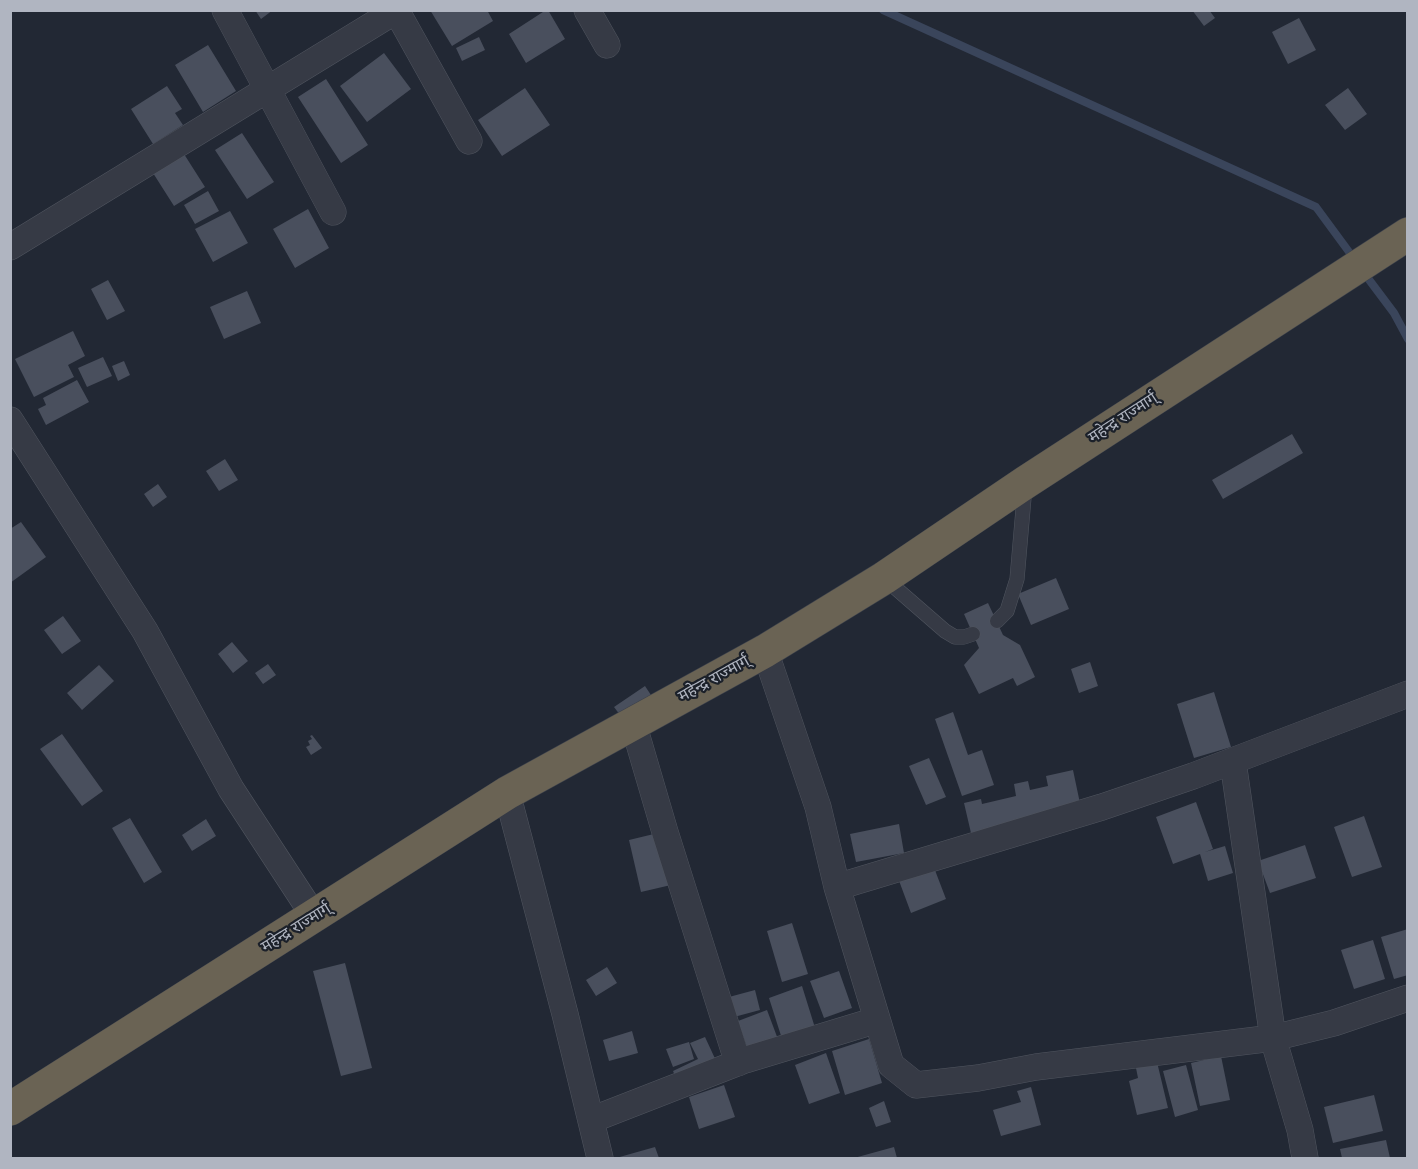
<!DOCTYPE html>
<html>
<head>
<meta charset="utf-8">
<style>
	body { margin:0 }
	#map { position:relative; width:1418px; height:1169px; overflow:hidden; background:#222834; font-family:"Noto Sans",sans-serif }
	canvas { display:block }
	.frame { position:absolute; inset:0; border:12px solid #b0b5c1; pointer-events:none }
</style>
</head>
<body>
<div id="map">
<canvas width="1418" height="1169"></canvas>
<div class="frame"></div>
</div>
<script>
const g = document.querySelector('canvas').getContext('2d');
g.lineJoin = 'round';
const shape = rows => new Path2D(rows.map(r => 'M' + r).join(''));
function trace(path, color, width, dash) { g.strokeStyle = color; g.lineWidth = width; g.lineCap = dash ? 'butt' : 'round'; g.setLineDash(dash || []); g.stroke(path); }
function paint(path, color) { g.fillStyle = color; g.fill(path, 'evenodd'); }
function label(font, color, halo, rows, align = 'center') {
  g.font = font + ' "Noto Sans","Noto Sans Devanagari",sans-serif'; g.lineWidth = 4.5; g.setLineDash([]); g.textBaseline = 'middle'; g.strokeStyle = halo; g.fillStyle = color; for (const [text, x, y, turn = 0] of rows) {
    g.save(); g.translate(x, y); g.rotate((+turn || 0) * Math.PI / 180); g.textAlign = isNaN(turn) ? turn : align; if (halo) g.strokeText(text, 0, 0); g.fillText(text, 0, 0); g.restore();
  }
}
trace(shape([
	[883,10,1316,207,1355,260],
	[1364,273,1394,313,1408,339]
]), '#3a455b', 8);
paint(shape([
	[255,10,273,10,261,19],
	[430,10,487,10,493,21,452,46],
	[546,10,548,10,565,39,526,63,509,34],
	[1192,10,1209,10,1215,18,1204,26],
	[1299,18,1316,50,1288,64,1272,32],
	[479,37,485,50,462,61,456,48],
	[208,45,236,91,203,112,175,65],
	[384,53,411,89,367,122,340,86],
	[326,79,368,145,341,163,298,97],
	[167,86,182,109,175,113,183,125,153,144,131,109],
	[525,88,550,125,502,156,478,120],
	[1348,88,1367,114,1345,130,1325,105],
	[242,133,274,182,247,199,215,150],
	[184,154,205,187,174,206,153,173],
	[208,191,219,211,195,224,184,205],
	[308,209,329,248,295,268,273,229],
	[230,211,248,243,213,262,195,229],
	[108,280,125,311,107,320,91,289],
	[247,291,261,323,224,339,210,307],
	[73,331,85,356,68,365,74,377,34,397,15,359],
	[103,357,112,376,87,387,78,368],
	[124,361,130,375,118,381,112,366],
	[77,380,89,402,46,425,38,409,46,405,43,398],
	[1292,434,1303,453,1223,499,1212,480],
	[225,459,238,480,219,491,206,471],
	[158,484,167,497,153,507,144,494],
	[21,522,46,557,10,583,10,529],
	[1056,578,1069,609,1031,625,1018,594],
	[988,603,1003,635,1020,645,1035,677,1017,686,1013,678,979,694,964,665,979,648,964,614],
	[63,616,81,641,62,654,44,630],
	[232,642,248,661,233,673,218,654],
	[1090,662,1098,686,1079,693,1071,669],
	[268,664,276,675,263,684,255,673],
	[99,665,114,681,82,710,67,693],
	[645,686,651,695,620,715,614,707],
	[1214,692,1231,747,1194,758,1177,704],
	[953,712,968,755,982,750,994,785,962,796,935,719],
	[62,734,103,791,82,806,40,749],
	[312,735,322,748,311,755,306,747,310,745,308,741,312,739,310,736],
	[929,758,946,797,926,805,909,766],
	[1073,770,1081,808,971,833,964,803,981,799,982,804,1016,796,1014,784,1028,781,1030,790,1048,786,1046,776],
	[1196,802,1213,849,1205,852,1225,846,1233,873,1208,881,1200,854,1173,864,1156,817],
	[1364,816,1382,867,1352,877,1334,827],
	[130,818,162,872,144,883,112,828],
	[206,819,216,836,192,851,182,835],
	[899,824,904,853,856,862,850,834],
	[658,833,671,885,641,892,629,840],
	[1305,845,1316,878,1270,893,1258,861],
	[933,865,946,899,911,913,898,878],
	[792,923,808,974,782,982,767,931],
	[1408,929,1408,975,1394,979,1381,937],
	[1373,940,1385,979,1354,989,1341,950],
	[345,963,372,1068,341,1076,313,971],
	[607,967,617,983,596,996,586,980],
	[839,971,852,1008,824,1018,810,981],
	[802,986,816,1031,783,1042,769,998],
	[755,990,760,1010,734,1017,729,997],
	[767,1010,779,1042,749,1053,738,1021],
	[632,1031,638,1053,609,1061,603,1040],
	[705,1037,718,1065,678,1083,673,1071,698,1059,690,1043],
	[869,1039,882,1083,845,1095,832,1051],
	[689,1042,694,1059,673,1067,666,1049],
	[826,1053,840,1093,809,1104,795,1065],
	[1221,1056,1230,1100,1200,1106,1191,1063],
	[1157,1062,1168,1108,1137,1115,1129,1081,1138,1078,1136,1068],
	[1186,1065,1198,1110,1175,1117,1163,1071],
	[724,1085,735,1117,699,1129,689,1097],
	[1031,1087,1041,1125,1001,1136,993,1110,1021,1102,1017,1091],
	[1374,1095,1383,1131,1333,1143,1324,1107],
	[884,1101,891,1122,876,1127,869,1108],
	[1386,1140,1390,1158,1342,1158,1340,1149],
	[655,1147,659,1158,616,1158],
	[894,1147,897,1158,854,1158]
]), '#494f5d');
const lane = shape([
	[884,578,945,631,955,637,964,637,973,634],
	[997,621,1007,611,1017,579,1025,486]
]);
const street = shape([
	[225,10,333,212],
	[396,10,469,141],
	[587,10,607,45],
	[10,247,397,10],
	[10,420,145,631,231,789,314,916],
	[765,651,818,807,837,887,891,1065,916,1085,978,1078,1036,1067,1273,1038,1300,1130,1305,1158],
	[633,723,665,832,738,1063],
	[1233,762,1273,1038,1334,1023,1408,998],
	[507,793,565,1014,600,1158],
	[837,887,1102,807,1193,776,1408,694],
	[591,1120,745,1060,877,1020]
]);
const highway = shape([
	[10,1109,507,793,765,651,884,578,1026,482,1408,234]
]);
trace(lane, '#50555f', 15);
trace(street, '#50555f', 27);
trace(highway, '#3d424c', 34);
trace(lane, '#363a45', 14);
trace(street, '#363a45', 26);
trace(highway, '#6a6354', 33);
label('16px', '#b0b5c1', '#1b2029', [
	["महेन्द्र राज्मार्ग्",1123,418,-33],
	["महेन्द्र राज्मार्ग्",714,679,-29],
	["महेन्द्र राज्मार्ग्",296,928,-32]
]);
</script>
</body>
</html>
